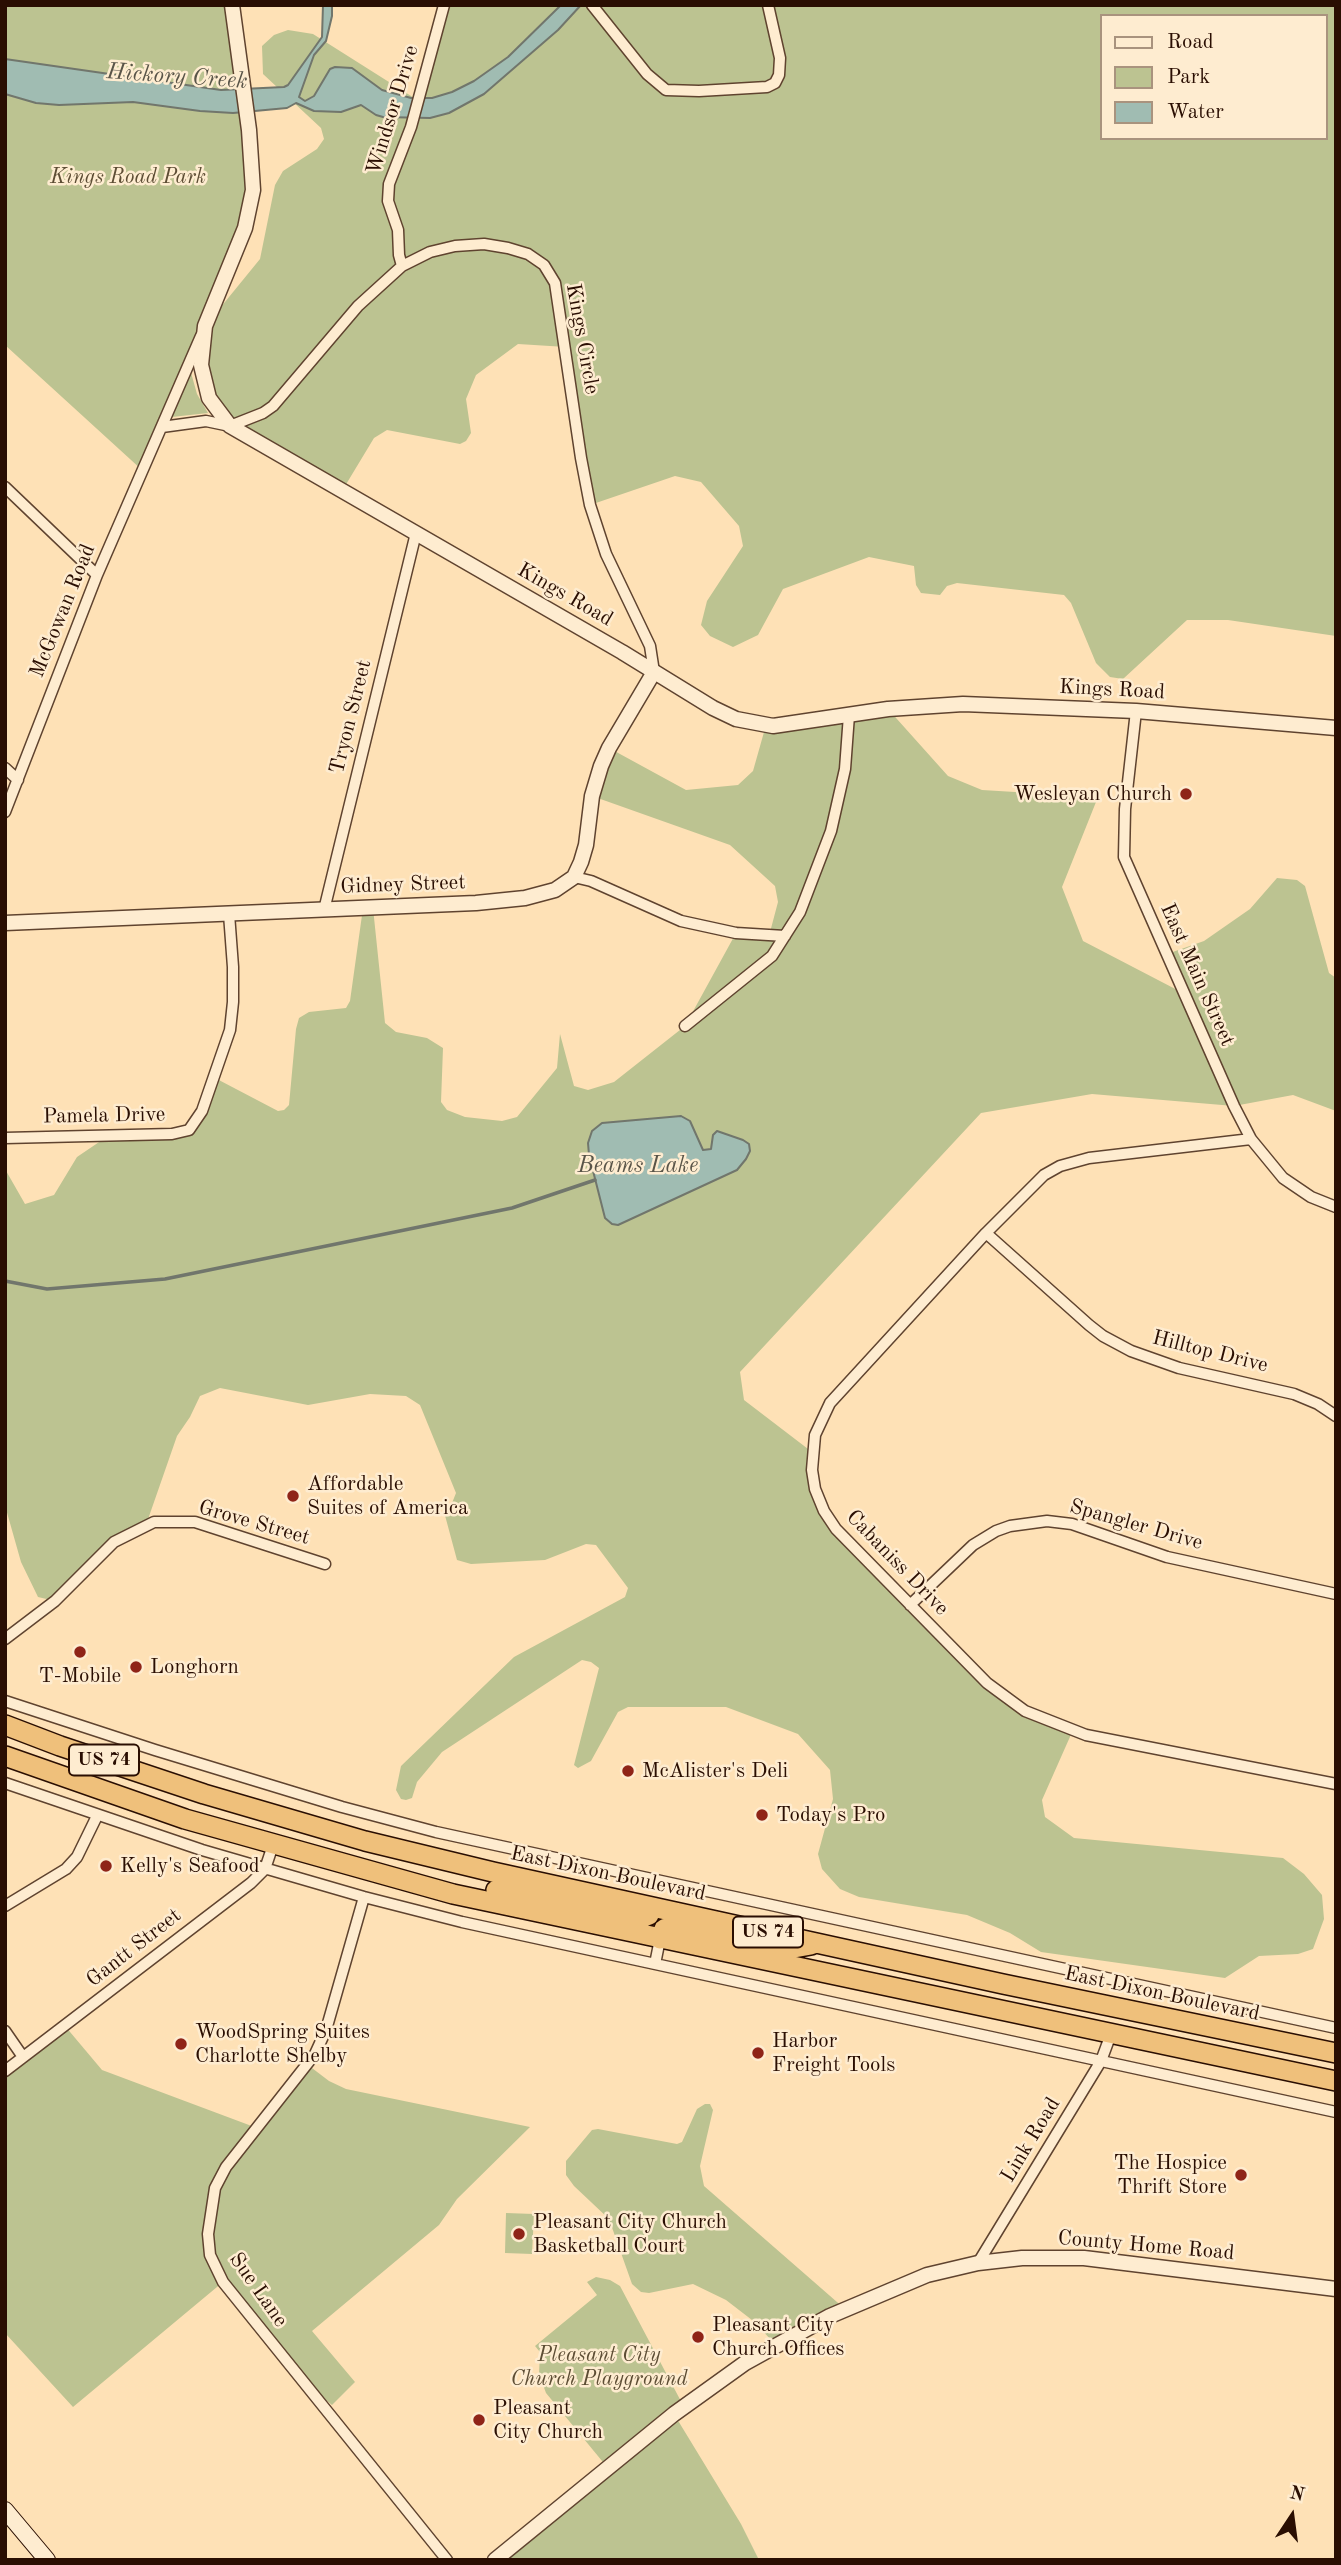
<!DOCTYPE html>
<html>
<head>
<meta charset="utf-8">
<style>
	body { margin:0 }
	#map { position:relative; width:1341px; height:2565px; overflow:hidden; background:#fee1b6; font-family:"Old Standard TT",serif }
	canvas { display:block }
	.frame { position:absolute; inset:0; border:7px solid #2a0e02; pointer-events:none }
	.legend { position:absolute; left:1100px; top:14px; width:228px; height:126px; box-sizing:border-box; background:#feecd0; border:2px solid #a9937e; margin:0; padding:9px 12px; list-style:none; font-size:21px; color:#2a0e02 }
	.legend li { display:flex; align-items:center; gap:14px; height:35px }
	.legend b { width:35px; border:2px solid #a9937e }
	.north { position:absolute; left:1257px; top:2481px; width:70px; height:70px; -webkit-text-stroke:5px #feecd0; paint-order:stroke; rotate:13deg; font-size:19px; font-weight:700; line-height:28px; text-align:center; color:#2a0e02 }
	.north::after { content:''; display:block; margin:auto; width:24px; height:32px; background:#2a0e02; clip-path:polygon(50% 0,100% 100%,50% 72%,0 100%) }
</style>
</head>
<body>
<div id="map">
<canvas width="1341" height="2565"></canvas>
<div class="frame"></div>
<ul class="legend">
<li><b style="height:9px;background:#feecd0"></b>Road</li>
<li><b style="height:19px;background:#bcc391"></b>Park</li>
<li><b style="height:19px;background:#a0bcb2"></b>Water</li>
</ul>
<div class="north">N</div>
</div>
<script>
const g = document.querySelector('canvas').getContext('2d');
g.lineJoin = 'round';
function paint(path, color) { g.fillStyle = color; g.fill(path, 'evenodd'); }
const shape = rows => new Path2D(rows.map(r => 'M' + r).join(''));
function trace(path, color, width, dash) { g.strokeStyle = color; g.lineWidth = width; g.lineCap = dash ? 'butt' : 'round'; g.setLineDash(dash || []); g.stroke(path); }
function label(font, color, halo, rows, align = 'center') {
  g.font = font + ' "Old Standard TT",serif'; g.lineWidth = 5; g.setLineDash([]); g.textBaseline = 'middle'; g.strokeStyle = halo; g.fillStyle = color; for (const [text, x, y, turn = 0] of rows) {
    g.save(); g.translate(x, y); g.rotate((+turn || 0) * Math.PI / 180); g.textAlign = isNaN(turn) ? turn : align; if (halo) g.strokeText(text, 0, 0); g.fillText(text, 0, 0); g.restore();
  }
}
paint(shape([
	[5,5,232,5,253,190,207,324,260,259,275,185,283,171,317,149,324,139,321,128,263,74,262,46,274,35,288,30,313,34,419,101,445,5,1336,5,1336,636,1228,620,1187,620,1123,679,1110,677,1096,663,1071,603,1064,595,957,583,947,586,940,595,921,593,916,585,914,566,869,557,783,589,758,635,733,647,710,636,701,625,707,601,743,546,739,526,701,482,675,476,590,505,566,347,518,344,476,375,466,399,471,433,466,441,460,444,387,430,374,438,342,491,214,407,202,346,142,470,5,345],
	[1101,16,1325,16,1325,138,1101,138],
	[190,369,197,394,208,413,172,417],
	[888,709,948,776,982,790,1098,797,1062,887,1083,941,1183,993,1167,954,1204,941,1250,909,1277,878,1297,880,1305,886,1329,973,1336,978,1336,1111,1293,1095,1234,1106,1092,1094,981,1113,740,1372,744,1400,812,1452,825,1513,1003,1696,1073,1730,1042,1800,1045,1817,1074,1838,1283,1858,1304,1874,1322,1895,1324,1919,1313,1949,1298,1954,1259,1956,1225,1978,1041,1952,1010,1933,967,1915,859,1897,840,1889,822,1869,818,1854,833,1799,830,1770,798,1734,726,1707,628,1707,618,1712,591,1761,578,1768,574,1765,599,1668,591,1662,582,1660,442,1752,417,1782,412,1798,406,1800,401,1799,396,1790,401,1766,514,1657,625,1597,628,1588,596,1545,586,1544,545,1560,471,1564,457,1560,443,1508,452,1503,456,1493,420,1405,406,1396,370,1394,308,1405,220,1388,200,1396,190,1417,177,1436,146,1525,125,1535,55,1601,38,1597,21,1562,6,1509,5,1169,25,1204,54,1195,77,1157,108,1136,189,1130,215,1078,278,1111,284,1110,289,1105,296,1029,299,1018,309,1012,346,1008,350,1001,363,908,373,908,385,1023,396,1032,427,1038,443,1048,441,1102,447,1110,465,1117,502,1121,517,1117,557,1068,560,1034,574,1086,588,1090,614,1082,685,1026,736,933,769,936,778,902,775,886,730,845,592,796,609,748,686,790,738,785,753,771,766,725],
	[65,2026,102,2070,257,2128,308,2065,329,2081,346,2089,530,2127,457,2199,439,2225,312,2331,355,2382,332,2405,302,2380,223,2282,73,2407,5,2333,5,2071],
	[705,2104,710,2104,713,2110,700,2166,704,2186,845,2309,776,2345,752,2320,726,2300,693,2284,649,2293,641,2292,632,2284,609,2219,574,2186,566,2175,566,2161,592,2130,598,2129,677,2144,682,2142,697,2109],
	[506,2213,534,2214,532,2254,505,2253],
	[596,2277,610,2280,620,2286,684,2407,674,2414,741,2524,759,2560,495,2560,607,2467,546,2393,539,2374,540,2352,535,2346,597,2295,587,2282]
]), '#bcc391');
const water = shape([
	[323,5,332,5,332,16,326,41,314,55,299,97,305,101,314,96,330,69,335,67,352,68,382,90,411,98,432,98,452,92,474,81,508,57,561,5,581,5,558,30,484,94,449,113,430,118,383,117,376,115,361,105,341,112,314,111,296,103,287,108,233,113,200,111,133,102,59,105,36,103,5,94,5,59,221,90,284,87,288,85,322,37,323,5],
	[681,1116,690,1121,703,1150,711,1149,713,1135,717,1131,743,1140,749,1144,750,1151,746,1159,737,1170,618,1225,612,1224,605,1218,589,1155,588,1143,592,1131,602,1123,681,1116]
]);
paint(water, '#a0bcb2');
trace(water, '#71766c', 2);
trace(shape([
	[5,1281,47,1289,165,1279,512,1208,595,1180]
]), '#71766c', 3.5);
const minor = shape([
	[592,5,647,74,666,90,699,91,767,87,775,83,779,75,780,58,768,5],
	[402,266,399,255,398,230,388,201,389,184,411,127,444,5],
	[162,427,206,421,230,426,263,413,273,406,358,306,402,266,430,252,455,246,484,244,508,248,528,254,544,265,555,283,581,458,590,505,606,554,650,646,654,672],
	[5,487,97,575],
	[1136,711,1125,809,1124,857,1234,1106,1251,1139,1283,1178,1311,1197,1336,1207],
	[5,768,18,780],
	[5,812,97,575,201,336],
	[574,877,591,881,681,921,736,933,785,936],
	[324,910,416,533],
	[685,1026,772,956,800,912,831,831,845,769,849,715],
	[5,1138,172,1134,189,1130,202,1111,230,1030,233,1002,233,967,229,914],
	[1251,1139,1089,1158,1060,1166,1044,1175,986,1233,830,1403,815,1435,812,1470,815,1489,824,1511,836,1529,987,1683,1025,1711,1086,1735,1336,1784],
	[986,1233,1089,1325,1103,1336,1131,1351,1179,1368,1294,1394,1318,1404,1336,1416],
	[910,1605,973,1545,996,1531,1010,1526,1047,1521,1072,1524,1167,1557,1336,1594],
	[5,1639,55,1601,114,1542,154,1522,195,1522,325,1564],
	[5,1701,155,1750,342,1807,436,1832,1336,2028],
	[5,1783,202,1850,364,1897,462,1922,1336,2112],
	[364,1897,326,2030,315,2054,226,2167,215,2188,208,2234,210,2255,223,2282,447,2560],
	[5,1906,66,1869,77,1857,97,1816],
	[655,1964,660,1939],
	[5,2031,23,2057],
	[5,2071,251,1883,265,1869,273,1845],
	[978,2263,1101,2061,1111,2034]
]);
const tertiary = shape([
	[232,5,249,130,253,190,245,228,205,326,201,365,209,398,230,426,622,652,713,708,736,719,773,726,888,709,963,704,1136,711,1336,728],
	[5,923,476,903,525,898,555,890,574,877,581,862,586,845,592,796,601,766,609,748,654,672],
	[495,2560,674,2414,745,2363,830,2316,927,2275,978,2263,1022,2258,1084,2258,1336,2289]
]);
const secondary = shape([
	[5,2510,47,2560]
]);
const trunk = shape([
	[5,1725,60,1746,204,1794,365,1841,493,1872,1003,1984,1336,2053],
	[5,1756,185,1819,453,1894,1336,2081],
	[496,1890,641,1918,649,1915,652,1907],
	[660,1939,664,1929,670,1926,783,1950,811,1945]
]);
trace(minor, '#5f432f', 13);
trace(tertiary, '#5f432f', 17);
trace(secondary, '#2a0e02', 18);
trace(trunk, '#2a0e02', 22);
trace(minor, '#feecd0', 10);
trace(tertiary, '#feecd0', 14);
trace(secondary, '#feecd0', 16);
trace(trunk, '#efc07b', 19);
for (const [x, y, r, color] of [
	[1186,794,7,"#8f2418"],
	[293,1496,7,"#8f2418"],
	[80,1652,7,"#8f2418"],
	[136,1667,7,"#8f2418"],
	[628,1771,7,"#8f2418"],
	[762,1815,7,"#8f2418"],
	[106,1866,7,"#8f2418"],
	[181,2044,7,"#8f2418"],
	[758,2053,7,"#8f2418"],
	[1241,2175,7,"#8f2418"],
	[519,2234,7,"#8f2418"],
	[698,2337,7,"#8f2418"],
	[479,2420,7,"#8f2418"]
]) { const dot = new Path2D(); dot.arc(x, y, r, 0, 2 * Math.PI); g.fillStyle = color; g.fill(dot); trace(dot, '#feecd0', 2.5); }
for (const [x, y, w] of [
	[104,1760,70],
	[768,1932,70]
]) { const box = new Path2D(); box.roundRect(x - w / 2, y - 15.5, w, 31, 5); g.fillStyle = '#feecd0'; g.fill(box); trace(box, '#2a0e02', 2); }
label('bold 19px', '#2a0e02', null, [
	["US 74",104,1760],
	["US 74",768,1932]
]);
label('21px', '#2a0e02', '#feecd0', [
	["Windsor Drive",393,110,-73],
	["Kings Circle",582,339,80],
	["Kings Road",565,595,30],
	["McGowan Road",63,611,-68],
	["Kings Road",1112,690,3],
	["Tryon Street",351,717,-76],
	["Gidney Street",403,885,-2],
	["East Main Street",1197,975,66],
	["Pamela Drive",104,1116,-1],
	["Hilltop Drive",1210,1352,14],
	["Grove Street",254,1523,16],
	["Spangler Drive",1136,1525,16],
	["Cabaniss Drive",897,1563,46],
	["East Dixon Boulevard",608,1874,12],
	["Gantt Street",134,1948,-38],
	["East Dixon Boulevard",1162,1994,12],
	["Link Road",1031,2140,-59],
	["County Home Road",1146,2246,5],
	["Sue Lane",258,2290,55]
]);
label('italic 21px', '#5d4d34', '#feecd0', [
	["Kings Road Park",128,177],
	["Pleasant City",599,2355],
	["Church Playground",599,2379]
]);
label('21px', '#2a0e02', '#feecd0', [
	["Wesleyan Church",1172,794,"right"],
	["Affordable",307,1484],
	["Suites of America",307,1508],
	["Longhorn",150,1667],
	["T-Mobile",80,1676,"center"],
	["McAlister's Deli",642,1771],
	["Today's Pro",776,1815],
	["Kelly's Seafood",120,1866],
	["WoodSpring Suites",195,2032],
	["Charlotte Shelby",195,2056],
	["Harbor",772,2041],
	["Freight Tools",772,2065],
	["The Hospice",1227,2163,"right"],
	["Thrift Store",1227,2187,"right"],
	["Pleasant City Church",533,2222],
	["Basketball Court",533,2246],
	["Pleasant City",712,2325],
	["Church Offices",712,2349],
	["Pleasant",493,2408],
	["City Church",493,2432]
], 'left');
label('italic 23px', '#595448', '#feecd0', [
	["Hickory Creek",177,77,4],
	["Beams Lake",638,1166]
]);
</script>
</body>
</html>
